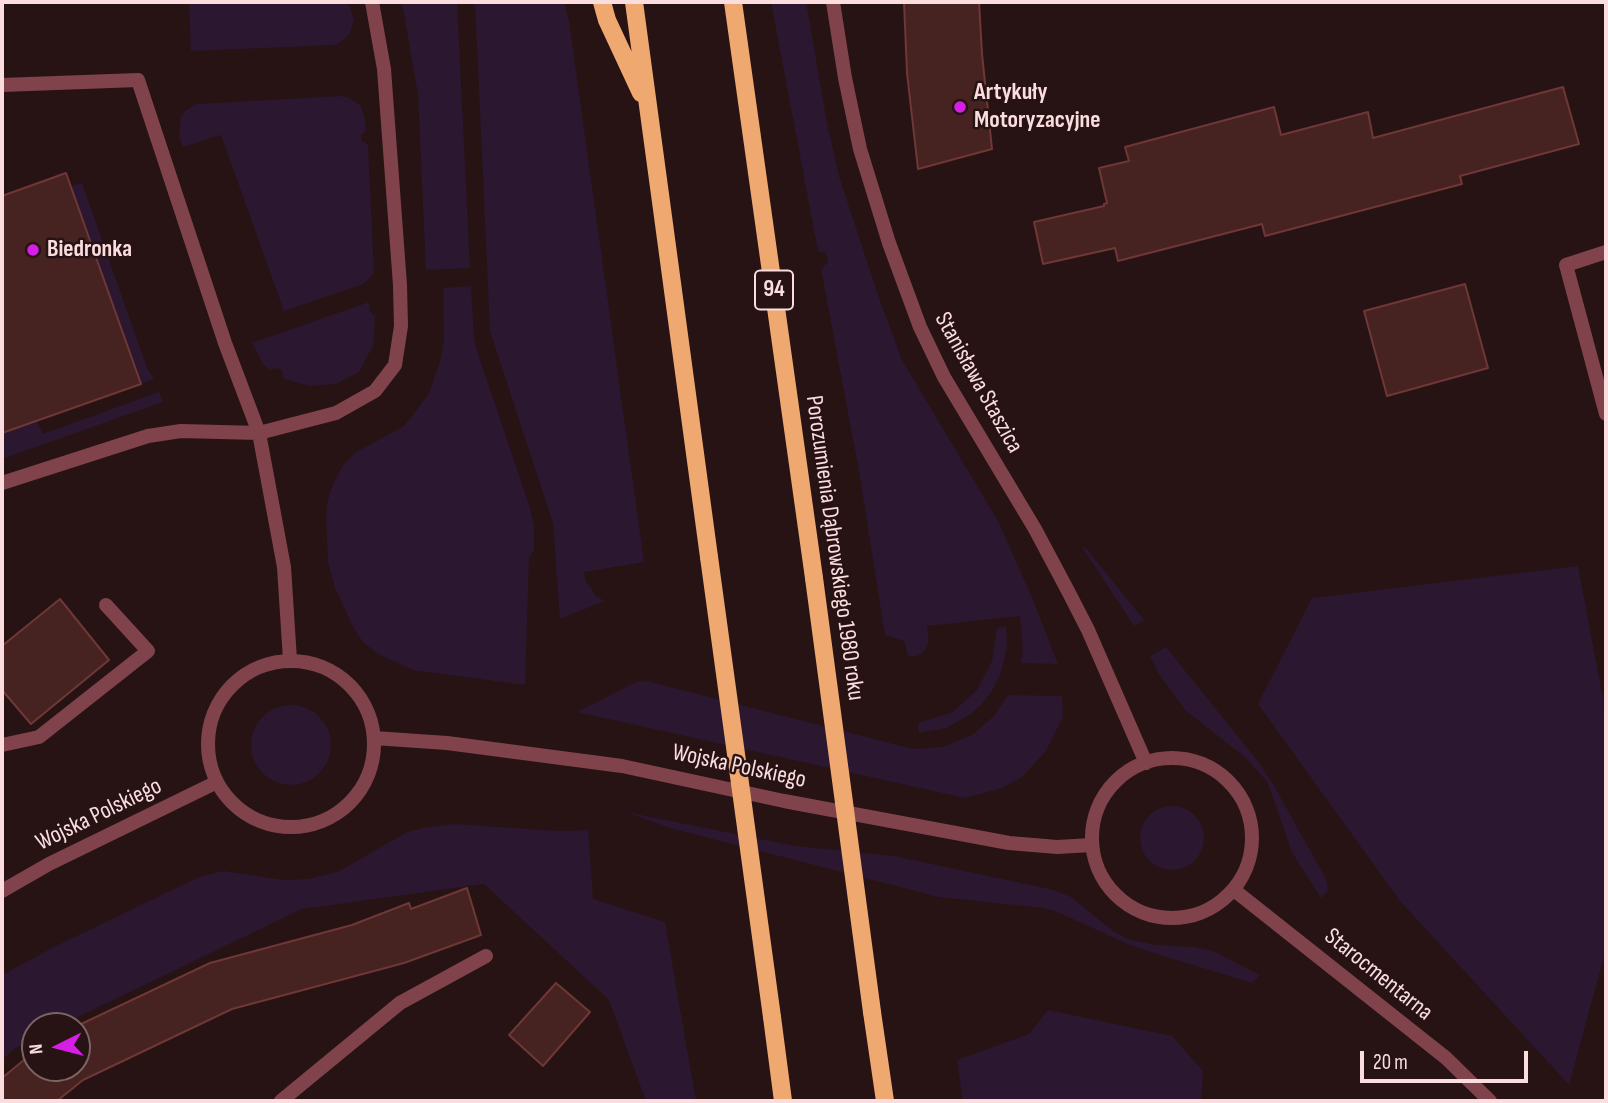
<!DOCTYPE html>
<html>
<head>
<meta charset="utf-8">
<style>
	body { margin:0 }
	#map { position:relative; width:1608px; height:1103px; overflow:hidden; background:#271313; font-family:"Sofia Sans Condensed",sans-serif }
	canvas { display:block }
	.frame { position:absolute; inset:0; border:4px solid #fbdddf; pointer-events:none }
	.north { position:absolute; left:21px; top:1012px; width:70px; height:70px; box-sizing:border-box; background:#271313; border:2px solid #7c6465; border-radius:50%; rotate:264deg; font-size:19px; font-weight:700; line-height:28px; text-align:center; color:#fbdddf }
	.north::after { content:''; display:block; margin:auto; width:24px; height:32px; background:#d61ee6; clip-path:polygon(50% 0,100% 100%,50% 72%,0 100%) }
	.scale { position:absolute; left:1360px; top:1051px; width:168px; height:32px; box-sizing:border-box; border:4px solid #fbdddf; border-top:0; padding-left:9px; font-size:21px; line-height:24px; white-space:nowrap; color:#fbdddf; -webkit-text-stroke:5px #271313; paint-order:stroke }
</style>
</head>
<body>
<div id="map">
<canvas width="1608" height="1103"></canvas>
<div class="frame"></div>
<div class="north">N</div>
<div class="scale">20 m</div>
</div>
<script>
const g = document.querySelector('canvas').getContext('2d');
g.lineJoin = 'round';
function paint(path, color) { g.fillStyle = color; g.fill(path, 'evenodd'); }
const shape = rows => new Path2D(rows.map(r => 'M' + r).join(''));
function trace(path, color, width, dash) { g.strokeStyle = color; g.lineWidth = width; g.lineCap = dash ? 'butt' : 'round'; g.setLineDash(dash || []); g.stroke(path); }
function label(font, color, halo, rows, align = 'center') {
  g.font = font + ' "Sofia Sans Condensed",sans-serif'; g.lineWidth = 5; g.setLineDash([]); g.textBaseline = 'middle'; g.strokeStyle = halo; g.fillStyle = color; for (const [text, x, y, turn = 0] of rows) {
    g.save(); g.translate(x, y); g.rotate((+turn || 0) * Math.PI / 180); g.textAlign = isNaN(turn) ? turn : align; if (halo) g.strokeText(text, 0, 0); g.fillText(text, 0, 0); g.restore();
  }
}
paint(shape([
	[189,2,345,2,350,7,354,21,349,35,336,45,191,51],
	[402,2,457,2,470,268,426,270,418,94],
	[475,2,564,2,569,21,644,562,584,572,586,582,591,588,596,596,605,601,560,619,553,523,490,331],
	[771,2,806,2,827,123,839,176,878,295,902,360,998,521,1031,595,1058,664,1021,663,1023,650,1020,616,927,626,929,641,923,653,916,656,908,656,904,641,885,635,859,471,821,269,828,262,826,253,818,251],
	[341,96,348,97,361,106,364,115,366,131,361,135,362,141,368,145,374,273,363,284,284,311,221,135,183,147,179,136,181,117,186,110,197,104],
	[82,183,147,368,154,379,141,384,71,186],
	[471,286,474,337,477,351,530,508,534,527,534,551,529,557,525,685,413,670,378,654,363,642,354,629,335,588,328,562,326,516,328,500,333,484,344,464,355,453,404,426,416,411,429,393,440,362,444,339,443,288],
	[369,302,370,311,375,316,373,346,359,372,336,384,310,386,284,379,282,371,278,368,270,370,263,364,252,343],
	[159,392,163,402,2,459,2,433,37,421,43,434],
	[1082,547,1086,548,1144,620,1134,626],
	[1578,566,1603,699,1606,758,1606,949,1569,1085,1400,901,1258,704,1312,598],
	[1006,626,1007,647,1001,673,992,691,982,704,971,714,946,728,919,733,918,723,953,712,977,690,992,661,997,628],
	[1166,647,1257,760,1273,784,1326,879,1328,891,1321,898,1292,852,1268,783,1246,758,1185,710,1159,674,1150,656],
	[647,681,913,749,943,747,972,735,994,716,1008,695,1062,696,1063,717,1046,751,1022,777,1002,788,965,798,577,712,636,682],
	'251 745a40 40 0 1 1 80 0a40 40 0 1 1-80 0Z',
	'1140 838a32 32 0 1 1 64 0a32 32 0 1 1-64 0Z',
	[626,812,795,846,894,856,1054,890,1071,897,1113,931,1128,939,1155,945,1195,947,1213,951,1260,975,1252,983,1160,955,1130,945,1055,911,1043,908,939,897,670,828],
	[455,824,558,831,588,830,593,899,665,922,696,1101,646,1101,609,1000,484,884,302,909,59,1026,35,1026,35,1038,14,1049,2,1060,2,975,54,947,199,877,224,871,284,880,308,879,337,872,350,865,407,832,423,828],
	[1048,1010,1172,1036,1203,1071,1201,1101,963,1101,957,1060,1029,1034]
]), '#2b1730');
const building = shape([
	[904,2,979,2,982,54,992,149,918,169,907,73,904,2],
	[1563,87,1579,144,1460,176,1462,184,1265,236,1262,224,1118,261,1115,248,1043,264,1034,222,1104,206,1104,204,1107,203,1099,168,1129,161,1125,147,1274,107,1281,135,1368,112,1373,138,1563,87],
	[66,173,141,384,2,433,2,196,66,173],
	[1465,284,1488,368,1387,396,1364,311,1465,284],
	[60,599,109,660,31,724,2,690,2,646,60,599],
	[467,888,481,935,404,963,232,1009,83,1080,57,1101,2,1101,2,1078,35,1051,35,1068,77,1068,77,1026,210,963,352,925,409,903,411,909,467,888],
	[556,983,590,1012,543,1066,509,1035,556,983]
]);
paint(building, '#462221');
trace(building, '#6f3736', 2);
trace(shape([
	[2,85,138,80,225,343,259,433,284,567,290,660],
	[1606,252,1566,265,1606,414],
	[2,483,148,436,181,431,259,433,336,413,375,391,395,365,401,326,400,285,384,69,372,2],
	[2,745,39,737,148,651,106,605],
	[281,1101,400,1003,486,956]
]), '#80434c', 14);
trace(shape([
	'208 744a83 83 0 1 1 166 0a83 83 0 1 1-166 0Z',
	[374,738,447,743,622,766,784,801,1009,843,1057,847,1092,845],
	[2,891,49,864,217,782]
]), '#80434c', 14);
trace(shape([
	[833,2,845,78,860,149,889,243,920,327,944,377,1035,529,1068,591,1088,630,1146,763],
	'1092 838a80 80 0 1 1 160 0a80 80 0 1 1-160 0Z',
	[1234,890,1446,1058,1490,1101]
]), '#80434c', 14);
trace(shape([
	[602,2,607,20,641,93],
	[634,2,709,557],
	[733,2,814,578],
	[872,1012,885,1101],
	[772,1017,783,1101]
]), '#efa970', 18);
trace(shape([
	[709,557,772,1017],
	[814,578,872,1012]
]), '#efa970', 18);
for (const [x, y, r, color] of [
	[960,107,7,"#d61ee6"],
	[33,250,7,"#d61ee6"]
]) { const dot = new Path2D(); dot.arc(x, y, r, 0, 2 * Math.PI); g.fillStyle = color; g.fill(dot); trace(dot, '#271313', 2.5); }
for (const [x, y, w] of [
	[774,290,38]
]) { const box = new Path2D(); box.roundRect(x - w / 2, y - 19.5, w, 39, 5); g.fillStyle = '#271313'; g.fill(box); trace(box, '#fbdddf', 2); }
label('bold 23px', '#fbdddf', null, [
	["94",774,290]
]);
label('bold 24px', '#fbdddf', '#271313', [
	["Artykuły",974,93],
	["Motoryzacyjne",974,121],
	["Biedronka",47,250]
], 'left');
label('24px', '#fbdddf', '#271313', [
	["Stanisława Staszica",978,383,61],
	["Porozumienia Dąbrowskiego 1980 roku",834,548,82],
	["Wojska Polskiego",739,767,12],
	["Wojska Polskiego",99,815,-26],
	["Starocmentarna",1378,975,39]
]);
</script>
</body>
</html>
